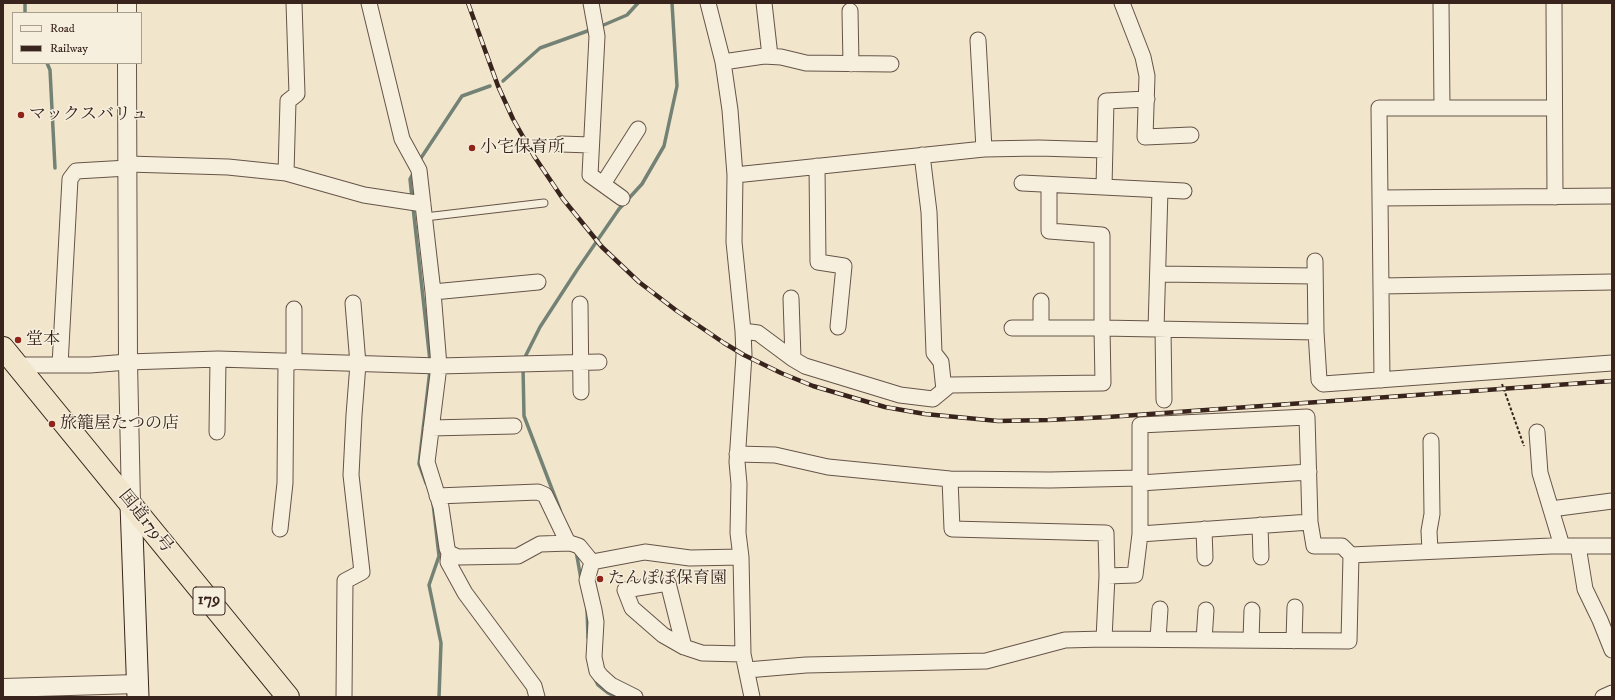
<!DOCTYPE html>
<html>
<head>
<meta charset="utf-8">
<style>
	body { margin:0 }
	#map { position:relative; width:1615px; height:700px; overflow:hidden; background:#f1e6cc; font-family:"IM FELL DW Pica",serif }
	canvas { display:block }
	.frame { position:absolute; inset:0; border:4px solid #38241c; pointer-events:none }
	.legend { position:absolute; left:12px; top:12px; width:130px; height:52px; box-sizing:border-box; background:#f6efde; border:1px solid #aa9e90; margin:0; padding:5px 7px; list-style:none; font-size:12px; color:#38241c }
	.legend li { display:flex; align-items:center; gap:8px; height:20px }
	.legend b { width:20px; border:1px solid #aa9e90 }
</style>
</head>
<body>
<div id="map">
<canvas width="1615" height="700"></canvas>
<div class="frame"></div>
<ul class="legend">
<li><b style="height:5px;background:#f6efde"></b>Road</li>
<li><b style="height:5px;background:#38241c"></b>Railway</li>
</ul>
</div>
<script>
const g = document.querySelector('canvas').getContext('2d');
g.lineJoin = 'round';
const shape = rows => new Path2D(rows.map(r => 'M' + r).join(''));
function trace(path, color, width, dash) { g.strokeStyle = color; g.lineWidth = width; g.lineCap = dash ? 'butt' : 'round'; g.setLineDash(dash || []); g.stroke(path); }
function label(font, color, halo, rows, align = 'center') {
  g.font = font + ' "IM FELL DW Pica","Noto Serif JP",serif'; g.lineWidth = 3; g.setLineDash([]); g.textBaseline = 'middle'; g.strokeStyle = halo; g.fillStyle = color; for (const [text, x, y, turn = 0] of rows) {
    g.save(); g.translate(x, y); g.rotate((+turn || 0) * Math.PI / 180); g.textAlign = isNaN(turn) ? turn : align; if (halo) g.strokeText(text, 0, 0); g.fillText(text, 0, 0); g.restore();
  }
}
trace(shape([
	[25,3,25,13],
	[599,27,627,15,638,3],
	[47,63,50,70,55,168],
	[503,81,540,48,593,29],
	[419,161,462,96,490,86],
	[412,198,410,179,414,172],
	[413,207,430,361],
	[524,359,540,327,577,270,619,209,642,184,664,146,677,86,672,3],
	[523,367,524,416,560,510],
	[426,483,419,464,430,370],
	[433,503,439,556,429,585,441,643,439,697],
	[576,551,581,579],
	[587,608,588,638],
	[595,679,598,685,608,693,617,697]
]), '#748275', 3.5);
const service = shape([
	[425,217,544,203]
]);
const minor = shape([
	[369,3,402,139,419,170,433,292,439,366,427,462,441,507,447,548,449,553,448,562,465,593,534,686,537,697],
	[591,3,597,36,590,175,622,198],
	[708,3,723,62,730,110,735,175,734,242,743,331,744,355,737,462,739,484,738,533,741,557,743,654,752,697],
	[764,3,770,56],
	[1122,3,1143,57,1147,76,1145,137,1191,135],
	[1441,3,1442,108],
	[1554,3,1555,197],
	[850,11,851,64],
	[978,40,984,149],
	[723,62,764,56,781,57,806,63,891,64],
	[561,144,591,145],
	[922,155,929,212,934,353,941,362,944,390],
	[128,164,228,167,286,173,364,195,423,204],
	[817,166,818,262,844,266,838,327],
	[286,173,288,101,297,94,294,3],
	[735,175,984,149,1039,148,1105,150],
	[1022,183,1184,191],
	[603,184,638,129],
	[1104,187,1106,101,1147,99],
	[1380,198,1612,196],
	[1315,261,1316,332],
	[1158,274,1315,276],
	[1381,286,1612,282],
	[433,292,538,282],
	[791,298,793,359],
	[1041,301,1041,328],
	[580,304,581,392],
	[294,309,294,362],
	[1012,328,1102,328,1102,235,1049,231,1049,185],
	[1156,329,1160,190],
	[1163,329,1164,400],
	[743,331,758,333,793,359,805,366,900,395,933,399,950,385,1103,383,1102,328,1316,332,1319,380,1323,384,1612,363],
	[17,365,90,365,128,362,218,359,439,366,599,362],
	[60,365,70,179,76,171,128,168],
	[1382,380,1379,108,1554,108],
	[431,428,514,426],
	[217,432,218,359],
	[1537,432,1540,473,1562,546],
	[737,454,775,455,828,467,950,479,1050,480,1140,478],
	[950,479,952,529,1106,533,1107,576],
	[1140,483,1309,472],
	[437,496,538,492,545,495,568,543],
	[1551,509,1612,501],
	[1260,525,1261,557],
	[280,529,285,483,286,362],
	[1204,529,1205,558],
	[1140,534,1310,522],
	[1578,546,1585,589,1600,620,1612,650],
	[1430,551,1429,531,1432,514,1431,441],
	[449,553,458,557,518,556,540,544,570,543,579,546,592,562],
	[1104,639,1107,576,1135,575,1140,534,1140,425,1307,417,1310,522,1314,546,1342,546,1351,555,1551,546,1612,546],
	[1158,639,1160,609],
	[1204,640,1206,610],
	[1251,640,1252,610],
	[1294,641,1295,607],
	[684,647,668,583,625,590,632,608,663,635,684,647,702,653,743,654],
	[747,670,806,665,986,661,1065,640,1104,639,1349,641,1351,555],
	[344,697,345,581,362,572,351,475,354,415,358,364,353,303],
	[635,697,611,685,601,676,597,671,594,657,596,622,594,610,587,580,592,562,645,552,690,558,741,557],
	[1603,697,1612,693]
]);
const tertiary = shape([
	[127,3,127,13],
	[127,63,128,362,131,504],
	[3,688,137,684]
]);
const secondary = shape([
	[131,504,138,697]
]);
const trunk = shape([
	[3,348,288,697]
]);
trace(service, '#665448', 9);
trace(minor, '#665448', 17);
trace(tertiary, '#665448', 20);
trace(secondary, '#38241c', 23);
trace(trunk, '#38241c', 24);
trace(shape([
	[1502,384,1524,446]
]), '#38241c', 2, [3, 2]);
trace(service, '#f6efde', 7);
trace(minor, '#f6efde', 15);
trace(tertiary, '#f6efde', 18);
trace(secondary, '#f6efde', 21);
trace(trunk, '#f1e6cc', 22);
const rail = shape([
	[468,3,498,86,513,119,534,156,563,199,602,247,639,282,677,311,724,343,744,355,781,373,813,386,885,407,925,414,998,421,1048,420,1108,417,1612,381]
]);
trace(rail, '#38241c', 4.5);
trace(rail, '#f6efde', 3, [9]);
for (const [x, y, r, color] of [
	[21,115,4,"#8f2418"],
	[472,148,4,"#8f2418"],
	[18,340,4,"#8f2418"],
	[52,424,4,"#8f2418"],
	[600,579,4,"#8f2418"]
]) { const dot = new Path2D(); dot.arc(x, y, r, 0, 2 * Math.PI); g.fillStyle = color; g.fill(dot); trace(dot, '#f6efde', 1.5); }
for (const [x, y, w] of [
	[209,601,32]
]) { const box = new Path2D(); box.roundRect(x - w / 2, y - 14, w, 28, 3); g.fillStyle = '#f6efde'; g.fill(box); trace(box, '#38241c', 1); }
label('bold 16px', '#38241c', null, [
	["179",209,601]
]);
label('17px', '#38241c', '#f6efde', [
	["マックスバリュ",29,115],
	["小宅保育所",480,148],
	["堂本",26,340],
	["旅籠屋たつの店",60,424],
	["たんぽぽ保育園",608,579]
], 'left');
label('17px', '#38241c', '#f6efde', [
	["国道179号",145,522,51]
]);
</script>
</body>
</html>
